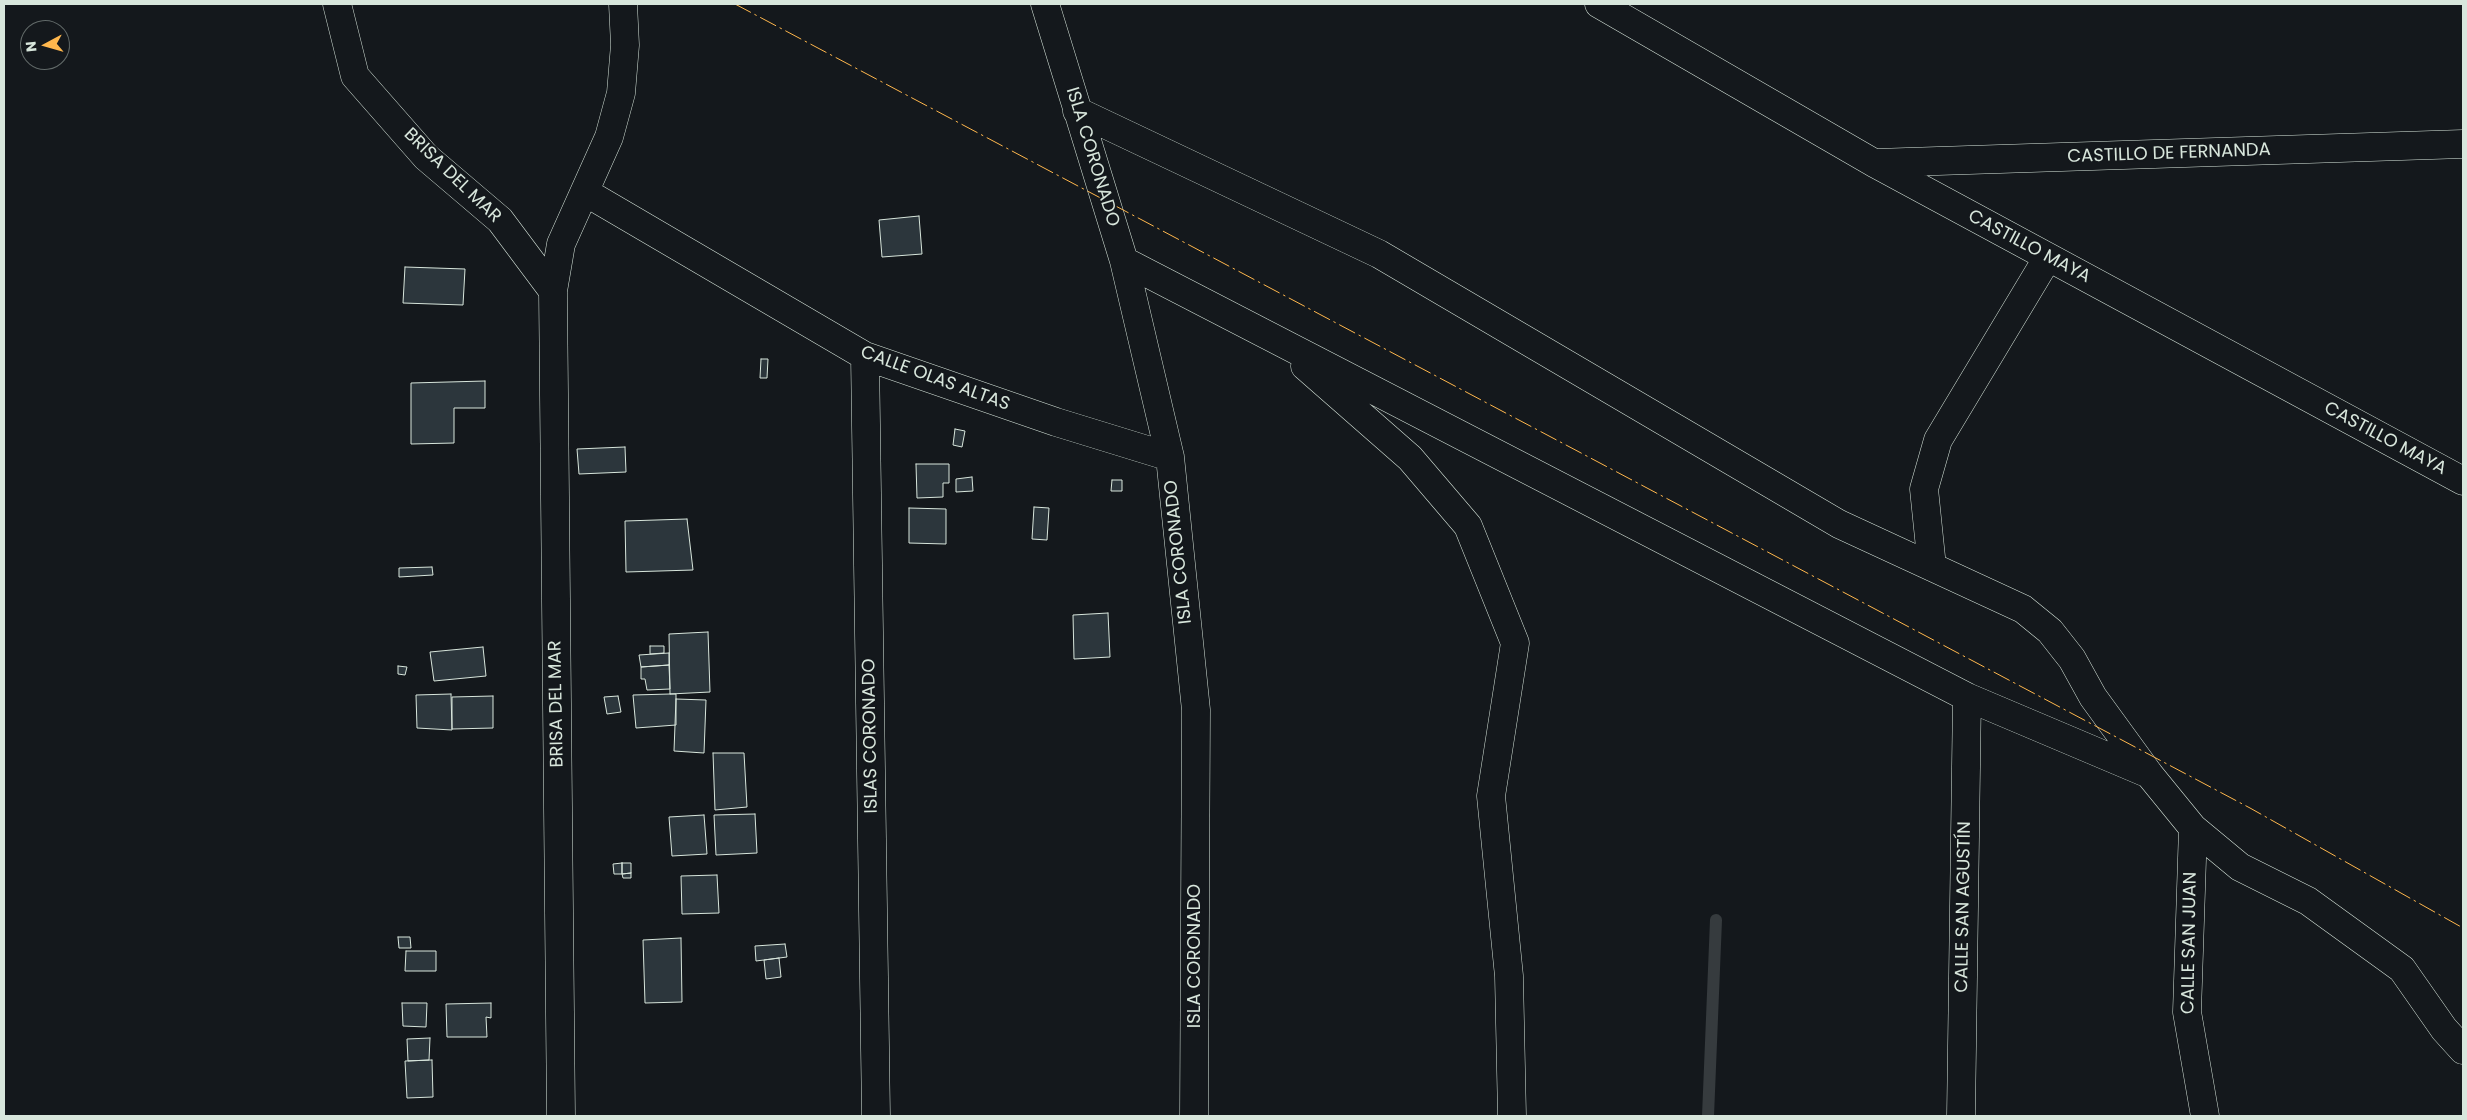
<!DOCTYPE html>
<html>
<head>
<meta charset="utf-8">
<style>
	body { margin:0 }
	#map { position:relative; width:2467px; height:1120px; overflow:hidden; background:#14181c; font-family:Poppins,sans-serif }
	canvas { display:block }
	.frame { position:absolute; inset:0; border:5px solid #d8e6dc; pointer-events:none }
	.north { position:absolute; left:20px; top:20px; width:50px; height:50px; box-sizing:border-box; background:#14181c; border:1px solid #626a69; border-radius:50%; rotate:264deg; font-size:14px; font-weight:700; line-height:20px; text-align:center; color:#d8e6dc }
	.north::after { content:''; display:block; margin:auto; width:18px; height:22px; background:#ffb74d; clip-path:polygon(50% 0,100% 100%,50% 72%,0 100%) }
</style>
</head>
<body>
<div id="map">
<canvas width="2467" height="1120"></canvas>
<div class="frame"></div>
<div class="north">N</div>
</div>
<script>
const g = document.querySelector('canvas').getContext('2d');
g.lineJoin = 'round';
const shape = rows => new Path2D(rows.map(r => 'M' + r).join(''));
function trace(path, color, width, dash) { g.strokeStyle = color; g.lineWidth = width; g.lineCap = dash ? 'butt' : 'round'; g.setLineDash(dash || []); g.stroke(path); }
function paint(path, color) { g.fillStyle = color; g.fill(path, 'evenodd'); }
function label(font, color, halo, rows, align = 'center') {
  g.font = font + ' Poppins,sans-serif'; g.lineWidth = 4; g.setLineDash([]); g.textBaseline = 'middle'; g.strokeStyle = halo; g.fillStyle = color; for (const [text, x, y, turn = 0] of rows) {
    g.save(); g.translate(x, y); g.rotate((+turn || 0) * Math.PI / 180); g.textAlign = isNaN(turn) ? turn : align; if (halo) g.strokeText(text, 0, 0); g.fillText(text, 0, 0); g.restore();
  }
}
trace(shape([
	[1708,1116,1716,920]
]), '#363b3e', 12);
const building = shape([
	[919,216,922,254,882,257,879,220,919,216],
	[405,267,465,269,463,305,403,303,405,267],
	[761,359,768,359,767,378,760,378,761,359],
	[485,381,485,408,454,408,454,443,411,444,411,383,485,381],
	[955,429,965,431,962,447,953,445,955,429],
	[625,447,626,472,579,474,577,449,625,447],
	[916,464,949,464,949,483,943,483,943,497,917,498,916,464],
	[972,477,973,491,956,492,956,479,972,477],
	[1112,480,1122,480,1122,491,1111,491,1112,480],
	[1034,507,1049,508,1047,540,1032,539,1034,507],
	[909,508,946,509,946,544,909,543,909,508],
	[687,519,693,570,626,572,625,521,687,519],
	[432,567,433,575,399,577,399,568,432,567],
	[1108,613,1110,657,1074,659,1073,615,1108,613],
	[708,632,710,692,670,694,669,634,708,632],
	[650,646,664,646,664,653,650,654,650,646],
	[483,647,486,676,434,681,430,652,483,647],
	[669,653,669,665,641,667,639,655,669,653],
	[669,665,670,689,647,690,645,679,641,679,641,667,669,665],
	[398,666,407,667,405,675,398,674,398,666],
	[451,694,452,730,417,728,416,695,451,694],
	[670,694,676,694,676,725,636,728,633,695,670,694],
	[493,696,493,728,452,729,452,697,493,696],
	[618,696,621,712,607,714,604,697,618,696],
	[676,699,706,700,704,753,674,751,676,699],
	[713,753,744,753,747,807,715,810,713,753],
	[755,814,757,853,716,855,714,815,755,814],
	[704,815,707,854,672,856,669,817,704,815],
	[622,863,631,863,631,873,622,874,622,863],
	[622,863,622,874,614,874,613,864,622,863],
	[631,873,631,878,623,878,622,874,631,873],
	[717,875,719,913,682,914,681,876,717,875],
	[398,937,410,937,411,948,399,948,398,937],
	[681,938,682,1002,645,1003,643,940,681,938],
	[785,944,787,957,756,961,755,946,785,944],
	[406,951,436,951,436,971,405,971,406,951],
	[779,958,781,977,766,979,764,960,779,958],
	[402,1003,427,1003,426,1027,403,1026,402,1003],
	[491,1003,491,1018,486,1017,487,1037,447,1037,446,1004,491,1003],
	[430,1038,429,1060,408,1061,407,1039,430,1038],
	[432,1060,433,1097,407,1098,405,1061,432,1060]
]);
paint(building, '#2c363c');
trace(building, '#d8e6dc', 1);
const minor = shape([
	[337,4,355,76,426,157,500,220,553,291,561,1116],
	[1045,4,1124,261,1170,457,1196,710,1194,1116],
	[1599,4,1874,163,2463,481],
	[1077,111,1379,254,1839,524,2023,609,2050,631,2072,659,2093,697,2149,774,2193,828,2240,867,2308,901,2402,969,2444,1029,2463,1050],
	[1876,163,2463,144],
	[585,192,865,356,1056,422,1170,457],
	[1124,261,1967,697,2149,774],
	[553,291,561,244,609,137,621,93,625,45,623,4],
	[865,356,876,1116],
	[1305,366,1410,458,1468,526,1515,643,1491,796,1509,976,1512,1116],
	[1932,567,1924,489,1938,440,2048,257],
	[2193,828,2187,1012,2205,1116],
	[1961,1116,1967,697]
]);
trace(minor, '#d8e6dc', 29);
trace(minor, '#14181c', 28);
trace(shape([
	[735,4,2250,808,2463,928]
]), '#ffb74d', 1, [18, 4, 2.5, 4]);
label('18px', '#d8e6dc', '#14181c', [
	["CASTILLO DE FERNANDA",2169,154,-2],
	["ISLA CORONADO",1092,157,73],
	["BRISA DEL MAR",452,176,44],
	["CASTILLO MAYA",2029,247,28],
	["CALLE OLAS ALTAS",935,379,20],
	["CASTILLO MAYA",2385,439,28],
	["ISLA CORONADO",1179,552,-96],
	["BRISA DEL MAR",557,704,-91],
	["ISLAS CORONADO",871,736,-91],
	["CALLE SAN AGUSTÍN",1964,907,-89],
	["CALLE SAN JUAN",2190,943,-89],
	["ISLA CORONADO",1195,956,-90]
]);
</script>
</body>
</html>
